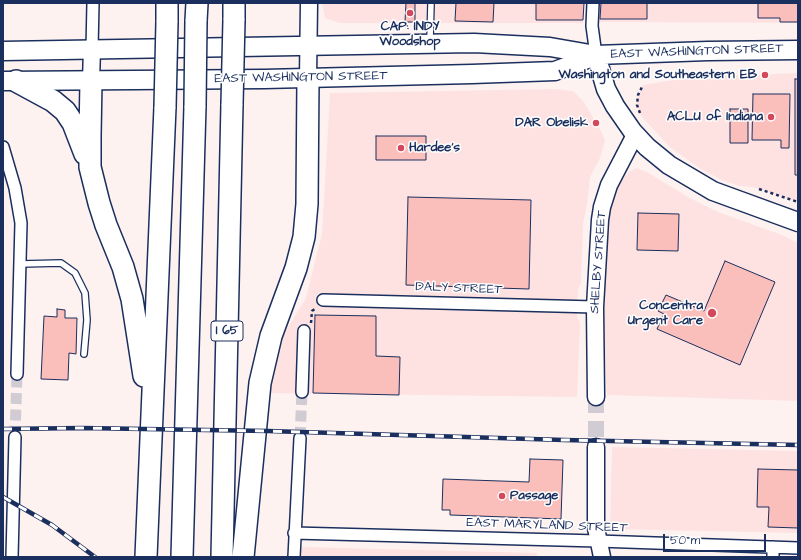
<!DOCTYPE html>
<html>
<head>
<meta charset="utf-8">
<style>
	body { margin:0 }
	#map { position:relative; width:801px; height:560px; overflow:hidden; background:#fef2f1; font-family:"Architects Daughter",sans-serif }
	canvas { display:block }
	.frame { position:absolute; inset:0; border:4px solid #1b2f5e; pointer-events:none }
	.scale { position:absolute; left:663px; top:534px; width:103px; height:18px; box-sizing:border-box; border:2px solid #1b2f5e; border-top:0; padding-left:5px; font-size:12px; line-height:14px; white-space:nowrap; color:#1b2f5e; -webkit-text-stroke:3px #fff; paint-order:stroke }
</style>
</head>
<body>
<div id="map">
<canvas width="801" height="560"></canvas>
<div class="frame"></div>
<div class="scale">50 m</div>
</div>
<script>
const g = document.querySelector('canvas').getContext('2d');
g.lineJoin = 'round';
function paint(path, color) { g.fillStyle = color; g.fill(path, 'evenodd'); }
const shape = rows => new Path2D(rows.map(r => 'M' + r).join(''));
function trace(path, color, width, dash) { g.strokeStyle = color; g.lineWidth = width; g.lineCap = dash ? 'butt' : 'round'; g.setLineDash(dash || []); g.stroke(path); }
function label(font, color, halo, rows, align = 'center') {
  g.font = font + ' "Architects Daughter",sans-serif'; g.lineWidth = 3; g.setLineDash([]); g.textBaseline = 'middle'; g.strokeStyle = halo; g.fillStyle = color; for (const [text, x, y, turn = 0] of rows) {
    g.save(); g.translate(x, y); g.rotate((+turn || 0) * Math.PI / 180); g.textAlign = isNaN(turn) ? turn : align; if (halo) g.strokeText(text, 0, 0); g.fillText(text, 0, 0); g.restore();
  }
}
paint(shape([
	[322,3,583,3,583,23,339,23,325,18],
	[598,3,798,3,798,23,598,22],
	[798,73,798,202,753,187,740,186,722,180,701,169,671,148,641,116,637,105,638,95,643,85,667,81,715,76],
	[555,89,573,91,584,102,602,133,605,141,600,158,590,177,587,204,583,224,581,283,578,290,577,316,580,324,577,397,265,393,265,386,284,334,306,298,322,234,330,93],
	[636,168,647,172,688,197,718,212,782,235,798,243,798,401,607,395,603,320,604,256,609,205,619,184,629,172],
	[612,447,798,451,798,533,610,529],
	[302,547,537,553,537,557,300,557]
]), '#fde2e1');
const building = shape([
	[406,3,415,3,415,22,405,22,406,3],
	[456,3,494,3,493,22,455,21,456,3],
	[536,3,584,3,583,20,536,20,536,3],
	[601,3,647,3,647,19,600,19,601,3],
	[758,3,798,3,798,22,780,22,780,18,758,18,758,3],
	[795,79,798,79,798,175,795,175,795,79],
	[753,94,790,94,789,148,781,148,781,140,752,140,753,94],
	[730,109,748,109,748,143,730,143,730,109],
	[376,136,426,136,426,160,376,160,376,136],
	[408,197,531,200,529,289,406,285,408,197],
	[638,213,679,214,678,251,637,250,638,213],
	[725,261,775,282,740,365,657,329,664,314,658,311,666,295,704,311,725,261],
	[57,309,65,310,65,318,77,318,76,354,69,353,68,380,41,379,44,316,57,317,57,309],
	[315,315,376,316,376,356,400,357,399,395,313,393,315,315],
	[530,459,563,460,561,519,450,515,450,510,442,510,443,479,529,482,530,459],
	[758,469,798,470,798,528,768,527,769,507,757,507,758,469]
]);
paint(building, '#fabebb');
trace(building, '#1b2f5e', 1);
trace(shape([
	[15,437,17,374],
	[300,438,302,392]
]), '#d1cbd4', 11, [11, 5.5]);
trace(shape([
	[596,397,596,447]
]), '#d1cbd4', 16, [16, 8]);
const lane = shape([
	[430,41,431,3],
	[20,264,61,263,75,273,85,293,87,320,84,354]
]);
const street = shape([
	[593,3,592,26,596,55],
	[92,49,93,3],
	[3,147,15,188,21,223,17,374],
	[323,300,595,307],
	[302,392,304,331],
	[294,533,598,541,798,548],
	[12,557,15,437],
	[294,557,300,438],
	[773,557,773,547]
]);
const secondary = shape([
	[308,78,309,3],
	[91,81,92,49],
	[596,397,595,307,600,220,602,207,609,185,635,135],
	[596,447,596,528,602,557]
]);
const primary = shape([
	[3,51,474,43,550,47,596,55,708,51,798,50],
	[596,55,606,89,615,106,633,132,647,147,669,165,713,191,798,222],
	[3,81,264,79,472,74,555,71,595,56]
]);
const highway = shape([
	[234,20,234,3],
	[196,21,197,3],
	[167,22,167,3],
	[16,81,53,101,65,111,73,123,85,154],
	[91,81,90,136,90,167,99,203,106,225,123,267,132,299,144,376],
	[146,557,165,107],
	[182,557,195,106],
	[222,557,232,104],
	[243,557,260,383,271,336,296,268,304,237,307,204,308,78]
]);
trace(lane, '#1b2f5e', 8);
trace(street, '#1b2f5e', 14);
trace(secondary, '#1b2f5e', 19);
trace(primary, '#1b2f5e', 21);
trace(highway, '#1b2f5e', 24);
trace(shape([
	[640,113,637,105,638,95,643,85],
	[759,189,798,202],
	[311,323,312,311,316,308]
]), '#1b2f5e', 2.5, [3, 3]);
trace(lane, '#fff', 5.5);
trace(street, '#fff', 11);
trace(secondary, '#fff', 16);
trace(primary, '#fff', 18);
trace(highway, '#fff', 21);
const rail = shape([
	[3,429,82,428,268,431,564,440,798,445],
	[3,497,52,525,95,557]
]);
trace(rail, '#1b2f5e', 4.5);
trace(rail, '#fff', 3, [9]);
const highwayBridge = shape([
	[232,104,234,20],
	[195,106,196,21],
	[165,107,167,22]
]);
trace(highwayBridge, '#1b2f5e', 24, []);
trace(highwayBridge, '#fff', 21);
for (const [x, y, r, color] of [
	[410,13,4,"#d1495b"],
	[765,75,4,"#d1495b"],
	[771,117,4,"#d1495b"],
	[596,123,4,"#d1495b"],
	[401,148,4,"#d1495b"],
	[712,313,5,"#d1495b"],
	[502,496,4,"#d1495b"]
]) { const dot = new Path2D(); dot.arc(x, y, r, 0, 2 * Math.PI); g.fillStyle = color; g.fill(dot); trace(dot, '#fff', 1.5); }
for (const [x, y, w] of [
	[227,331,32]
]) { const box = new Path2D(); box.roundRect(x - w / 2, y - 10, w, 20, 3); g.fillStyle = '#fff'; g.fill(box); trace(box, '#1b2f5e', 1); }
label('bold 12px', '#1b2f5e', null, [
	["I 65",227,331]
]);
label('bold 13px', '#1b2f5e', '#fff', [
	["CAP: INDY",410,27,"center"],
	["Woodshop",410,42,"center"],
	["Washington and Southeastern EB",757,75],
	["ACLU of Indiana",763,117],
	["DAR Obelisk",588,123],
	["Hardee's",409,148,"left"],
	["Concentra",703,306],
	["Urgent Care",703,321],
	["Passage",510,496,"left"]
], 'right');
label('13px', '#1b2f5e', '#fff', [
	["EAST WASHINGTON STREET",697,52,-2],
	["EAST WASHINGTON STREET",301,78,-1],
	["SHELBY STREET",599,262,-86],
	["DALY STREET",459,289,2],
	["EAST MARYLAND STREET",547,526,2]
]);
</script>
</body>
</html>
